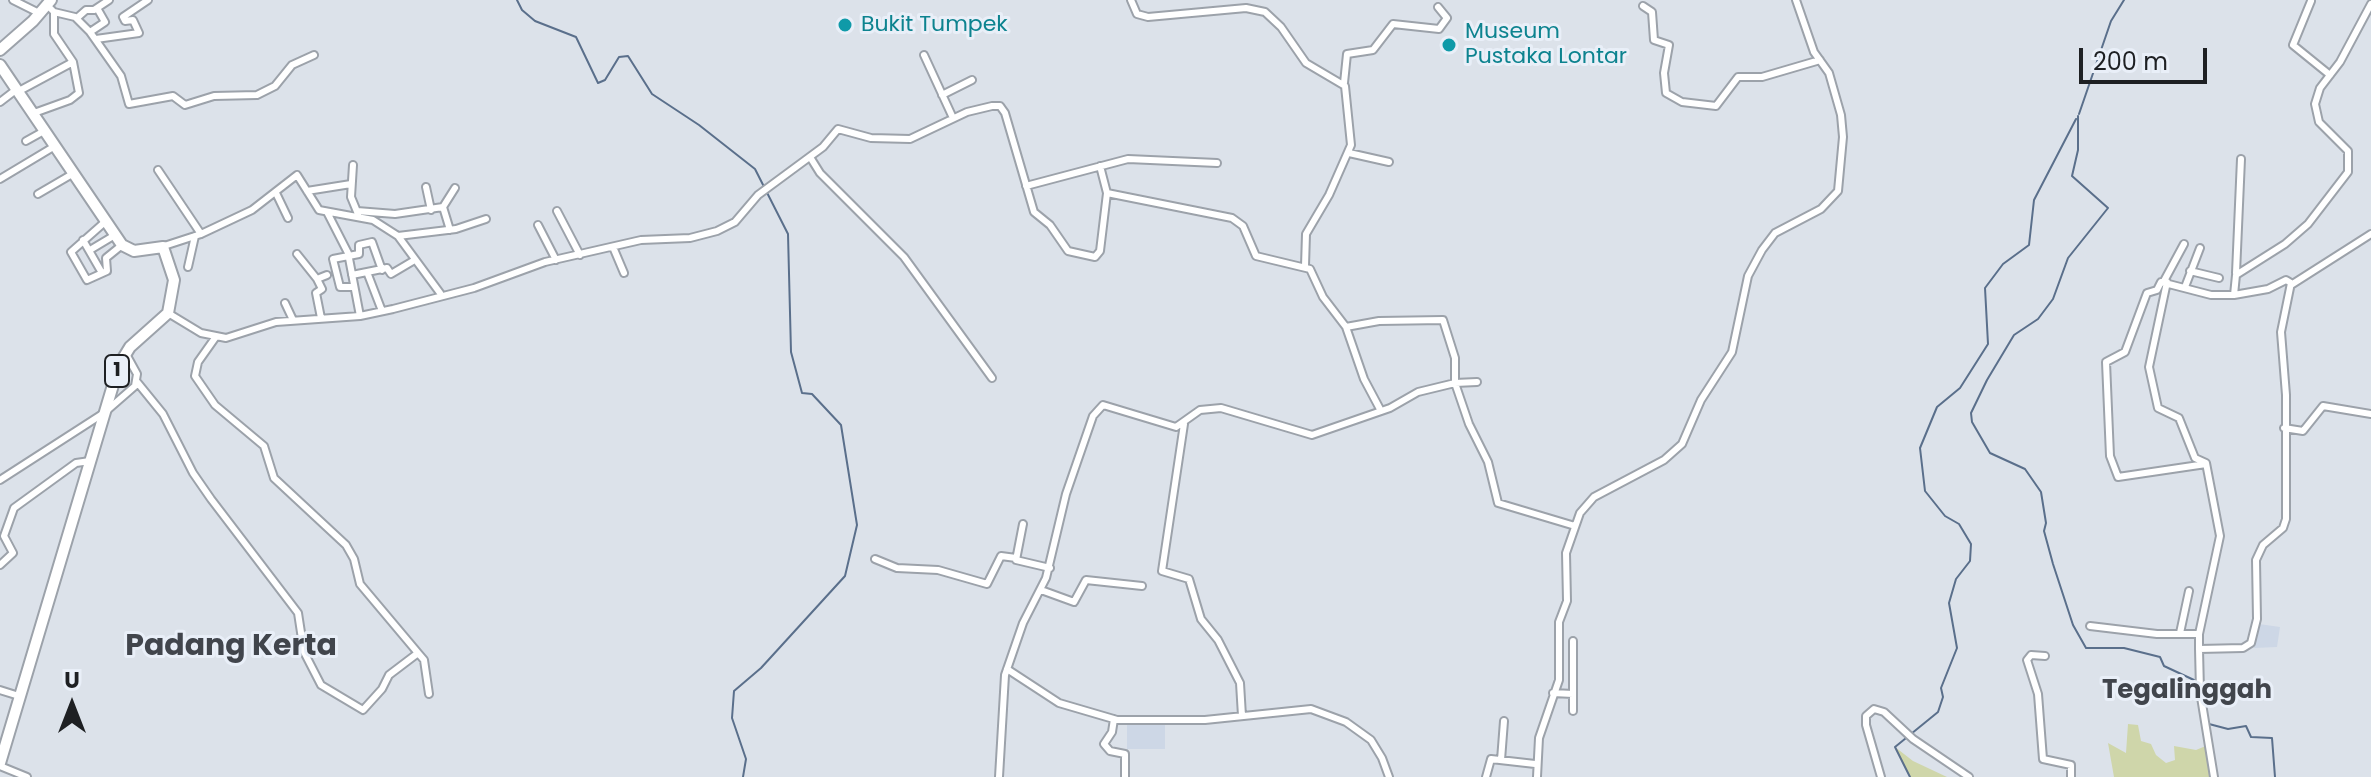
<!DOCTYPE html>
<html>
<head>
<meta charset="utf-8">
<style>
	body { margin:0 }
	#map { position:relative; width:2371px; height:777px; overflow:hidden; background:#dce2ea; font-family:Poppins,sans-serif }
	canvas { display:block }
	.north { position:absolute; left:32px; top:665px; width:80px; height:80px; -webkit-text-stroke:6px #e9eff8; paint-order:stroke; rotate:0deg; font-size:22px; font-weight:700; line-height:32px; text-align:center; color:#1e2023 }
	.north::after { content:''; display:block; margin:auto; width:28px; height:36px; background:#1e2023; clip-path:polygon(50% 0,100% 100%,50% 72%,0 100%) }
	.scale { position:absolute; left:2079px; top:48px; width:128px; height:36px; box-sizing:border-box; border:4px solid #1e2023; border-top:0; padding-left:10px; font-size:24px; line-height:28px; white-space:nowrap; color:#1e2023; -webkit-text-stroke:6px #e9eff8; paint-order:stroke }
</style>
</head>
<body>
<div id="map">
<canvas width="2371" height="777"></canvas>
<div class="north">U</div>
<div class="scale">200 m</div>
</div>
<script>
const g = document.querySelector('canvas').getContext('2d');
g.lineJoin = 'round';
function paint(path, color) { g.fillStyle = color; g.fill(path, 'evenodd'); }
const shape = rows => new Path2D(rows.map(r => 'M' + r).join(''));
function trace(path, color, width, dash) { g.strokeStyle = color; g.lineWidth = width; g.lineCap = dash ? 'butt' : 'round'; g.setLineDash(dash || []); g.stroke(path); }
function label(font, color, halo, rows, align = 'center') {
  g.font = font + ' Poppins,sans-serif'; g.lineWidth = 6; g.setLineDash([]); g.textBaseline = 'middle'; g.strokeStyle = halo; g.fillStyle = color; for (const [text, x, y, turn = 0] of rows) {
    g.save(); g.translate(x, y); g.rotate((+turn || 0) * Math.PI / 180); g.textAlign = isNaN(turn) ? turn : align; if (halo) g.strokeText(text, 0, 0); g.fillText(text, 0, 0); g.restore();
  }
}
paint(shape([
	[2259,624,2280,627,2277,647,2254,648],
	[1127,724,1165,725,1165,749,1127,749]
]), '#cdd7e6');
paint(shape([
	[2128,724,2138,725,2141,741,2151,744,2156,755,2166,763,2175,760,2174,746,2196,750,2213,743,2217,777,2114,777,2108,743,2126,753],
	[1895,747,1913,761,1947,777,1910,777]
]), '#cfd6aa');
trace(shape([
	[517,0,522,10,535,21,576,37,598,83,605,80,619,57,628,56,652,94,699,125,755,169,788,234,791,352,802,393,812,394,841,425,857,525,845,576,761,668,734,691,732,718,746,759,743,777],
	[2079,114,2111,21,2124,0],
	[2078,116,2078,150,2072,176,2108,208,2068,258,2053,299,2038,319,2014,335,1987,380,1971,413,1972,422,1990,453,2025,469,2041,492,2046,523,2044,531,2053,564,2073,625,2086,648,2124,648,2160,657,2164,666,2194,680,2198,695],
	[2199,705,2203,722],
	[2209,724,2228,729,2246,726,2251,737,2272,738,2275,777],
	[1910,777,1895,747,1938,712,1943,697,1941,688,1957,648,1949,603,1956,579,1970,561,1971,544,1959,524,1945,516,1925,491,1920,448,1937,407,1960,388,1988,344,1985,288,2003,264,2029,245,2034,200,2076,119]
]), '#5a6f8b', 2);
const minor = shape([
	[13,0,41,14],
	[1131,0,1137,14,1148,17,1246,8,1265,12,1281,27,1306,63,1345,86,1351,145,1329,195,1306,234,1305,266],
	[2311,1,2293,45,2330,75],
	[1643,6,1652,12,1654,40,1669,45,1664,73,1666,93,1682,102,1716,106,1738,77,1762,77,1820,60],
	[54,12,75,17,90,32,121,76,129,104,173,96,185,105,214,96,257,95,275,86,292,65,314,55],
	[77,18,86,10,94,10,109,0],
	[90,32,105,22,97,8],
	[96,39,139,33,133,20,125,21,123,17,148,0],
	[924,55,953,118],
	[1344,83,1347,54,1373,50,1393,24,1439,29,1447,18,1438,7],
	[19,91,73,62],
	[942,95,972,80],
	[0,102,17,89],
	[34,113,70,100,79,93,73,62,54,34,54,12,48,6],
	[26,141,44,131],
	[1349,153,1389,162],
	[810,157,820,173,904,257,992,378],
	[353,165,351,197,358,214],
	[158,170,201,234],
	[0,179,55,146],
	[1026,186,1128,159,1217,163],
	[426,187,431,210],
	[307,191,351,184],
	[276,193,288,218],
	[1107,193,1232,218,1243,226,1256,256,1310,269,1323,297,1346,327,1364,379,1381,411],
	[38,194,74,173],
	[443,207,455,188],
	[357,211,395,214,443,207,450,230],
	[557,211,580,255],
	[327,212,348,253,360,316],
	[106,221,71,252,87,280,107,271,106,258,122,245],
	[538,225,556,260],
	[398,236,456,229,486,219],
	[83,240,102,273],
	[161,247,201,234,252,210,297,175,319,210,373,220,398,236,440,293],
	[613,247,624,273],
	[90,250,115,235],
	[297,254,317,279],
	[188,267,195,236],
	[2190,271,2219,278],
	[367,272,382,311],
	[2236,273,2241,159],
	[352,275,387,268,391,274,413,261],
	[2164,281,2184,244],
	[2167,282,2149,367,2158,408,2179,418,2195,458,2206,463,2220,536,2199,634],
	[2291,285,2371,234],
	[354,287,340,287,333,259,359,254,359,245,372,242,382,270],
	[2185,287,2200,248],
	[285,303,293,320],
	[168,313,201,333,226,338,276,322,360,316,393,309,474,288,545,262,641,240,690,238,717,231,735,222,758,195,823,147,838,129,871,138,910,139,967,112,992,106,1000,106,1005,113,1034,212,1050,225,1068,251,1095,257,1100,251,1107,193,1100,166],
	[321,318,316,293,322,289,317,279,327,275],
	[1346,327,1379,321,1443,320,1455,358,1455,383,1477,382],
	[215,338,198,362,195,376,215,405,264,446,274,478,346,545,354,559,360,584,418,653],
	[137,382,163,414,193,473,211,499,298,613,304,652,321,685,363,710,382,689,389,675,418,653,424,660,429,694],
	[1184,424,1162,571,1189,579,1201,619,1218,640,1240,683,1242,716],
	[2284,428,2303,431,2323,406,2371,414],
	[2206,464,2118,477,2110,456,2106,362,2125,352,2147,293,2157,290,2161,282,2211,295,2234,295],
	[0,480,104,413,135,386,137,374,126,354],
	[1023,524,1016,560,1050,568],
	[875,559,897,568,938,570,987,584,1001,556,1016,558],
	[0,565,13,553,4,536,14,508,76,463,90,461],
	[1041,590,1074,602,1086,580,1142,586],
	[2090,626,2157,634,2199,634,2199,649],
	[2180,633,2189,591],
	[2045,656,2031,655,2027,660,2038,694,2043,759,2071,765,2071,777],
	[1007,669,1059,703,1117,720,1205,720,1311,709,1346,722,1371,740,1382,758,1389,777],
	[0,690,19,696],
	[1553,693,1573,694],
	[1573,711,1573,641],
	[1114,719,1112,732,1104,744,1110,751,1125,754,1125,777],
	[1501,760,1504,721],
	[0,766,27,777],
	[999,777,1005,675,1023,623,1046,578,1066,494,1093,416,1103,405,1176,427,1200,410,1221,408,1312,435,1390,408,1418,392,1455,383,1469,424,1488,462,1498,503,1575,526],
	[1486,777,1491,759,1535,764],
	[1537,777,1539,738,1559,680,1559,622,1567,601,1566,553,1580,513,1594,497,1664,460,1682,444,1701,400,1732,352,1748,276,1762,250,1775,233,1821,209,1838,191,1843,137,1841,115,1829,73,1814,52,1796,0],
	[1881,777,1866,725,1866,716,1874,709,1884,712,1913,739,1969,777],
	[2214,777,2200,691,2199,649,2243,648,2251,643,2257,619,2256,560,2263,545,2283,528,2286,519,2286,395,2281,332,2291,283,2286,280,2268,289,2234,295,2236,275,2285,244,2308,224,2348,172,2348,151,2319,122,2315,104,2320,88,2340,62,2371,4]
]);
const highway = shape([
	[0,50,33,21,51,0],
	[0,65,122,245,134,251,163,247,174,280,168,313,130,347,119,365,0,763]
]);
trace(minor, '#9ca2aa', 10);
trace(highway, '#9ca2aa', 14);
trace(minor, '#fff', 6);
trace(highway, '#fff', 10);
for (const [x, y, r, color] of [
	[845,25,8,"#0f9aa8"],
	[1449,45,8,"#0f9aa8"]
]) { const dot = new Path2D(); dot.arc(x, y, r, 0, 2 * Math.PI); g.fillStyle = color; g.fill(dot); trace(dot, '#e9eff8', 3); }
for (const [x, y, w] of [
	[117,371,24]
]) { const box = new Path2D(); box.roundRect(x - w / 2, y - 16, w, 32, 6); g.fillStyle = '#e9eff8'; g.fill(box); trace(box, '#1e2023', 2); }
label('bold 20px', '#1e2023', null, [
	["1",117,371]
]);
label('22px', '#0d838f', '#e9eff8', [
	["Bukit Tumpek",861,25],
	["Museum",1465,32],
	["Pustaka Lontar",1465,57]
], 'left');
label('bold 26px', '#41454c', '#e9eff8', [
	["Tegalinggah",2187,691]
]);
label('bold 30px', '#41454c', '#e9eff8', [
	["Padang Kerta",231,647]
]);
</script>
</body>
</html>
